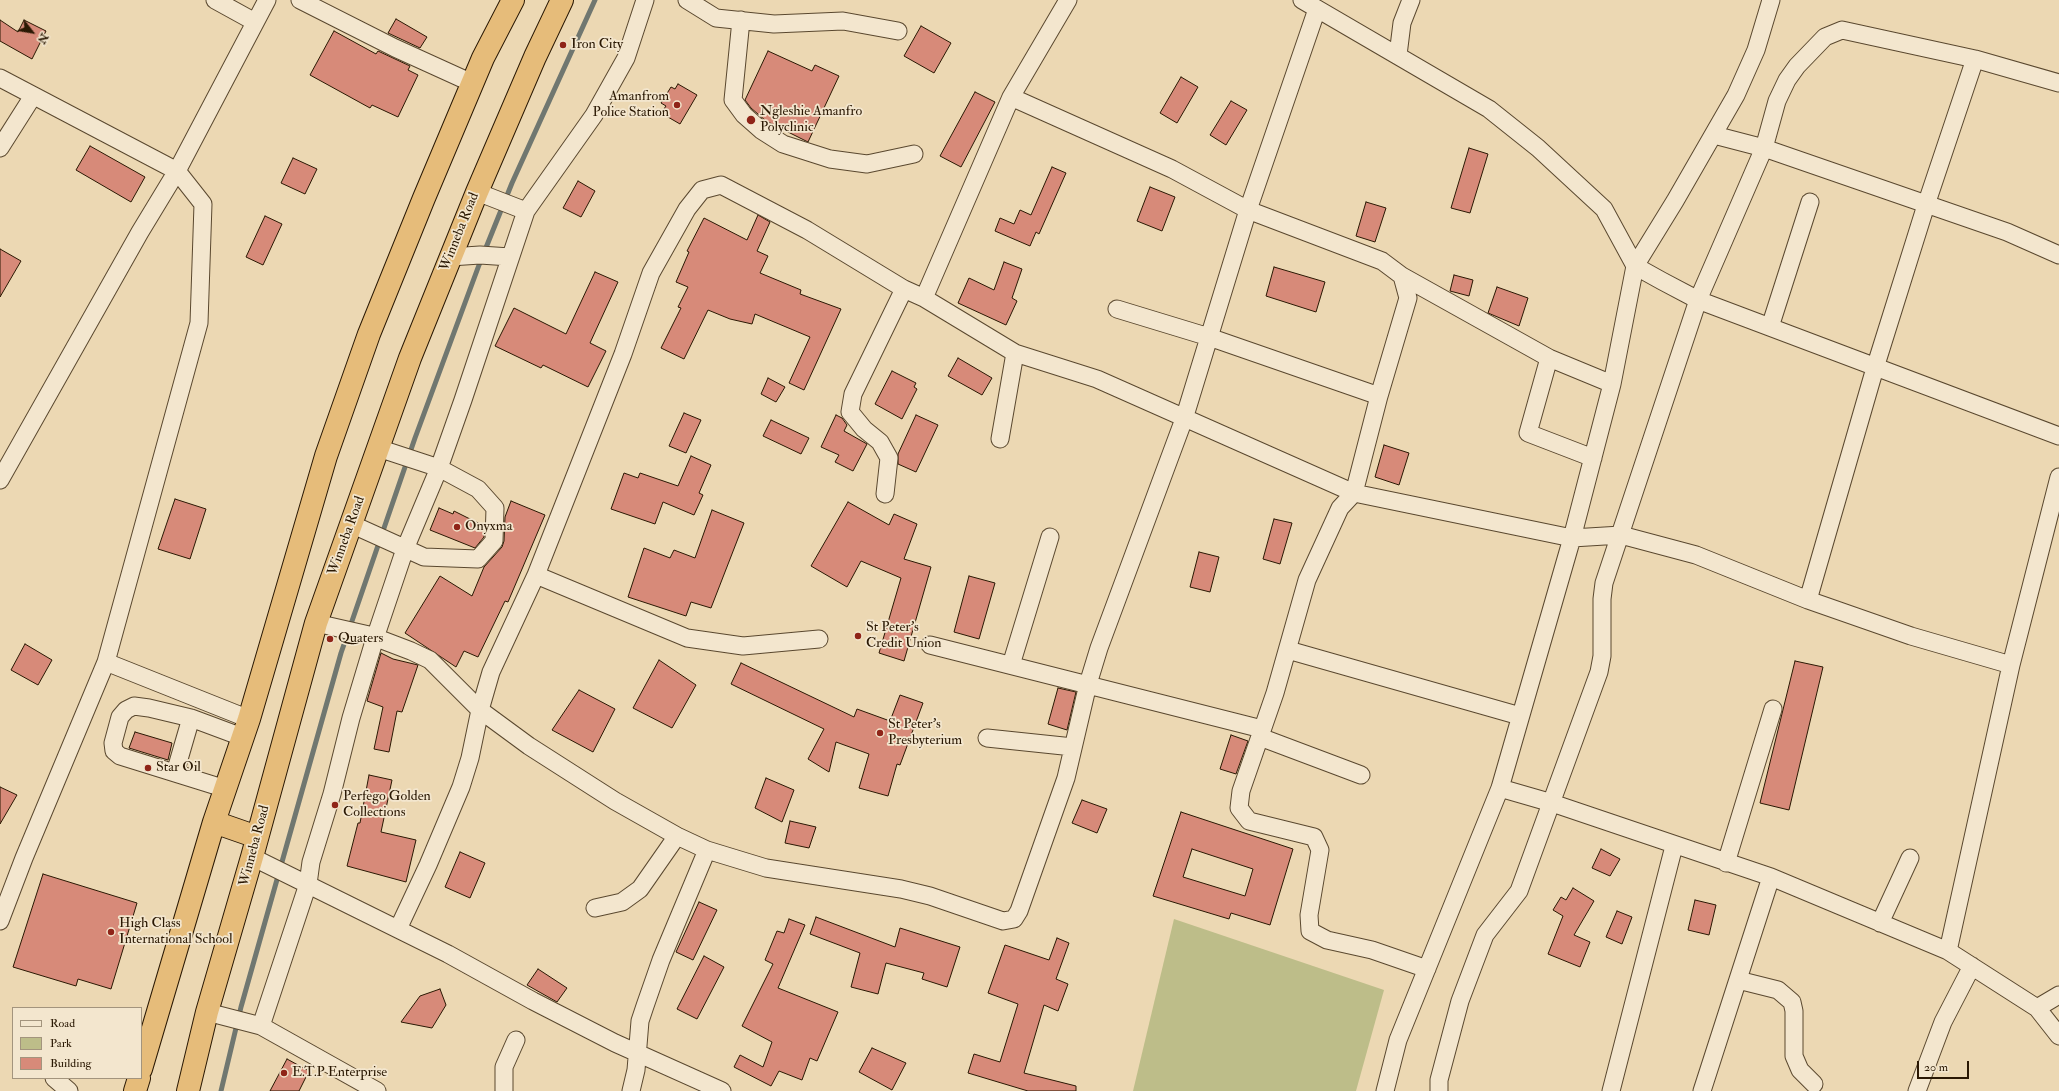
<!DOCTYPE html>
<html>
<head>
<meta charset="utf-8">
<style>
	body { margin:0 }
	#map { position:relative; width:2059px; height:1091px; overflow:hidden; background:#ecd8b3; font-family:"IM FELL Double Pica",serif }
	canvas { display:block }
	.legend { position:absolute; left:12px; top:1007px; width:130px; height:72px; box-sizing:border-box; background:#f3e6ce; border:1px solid #a3947d; margin:0; padding:5px 7px; list-style:none; font-size:12px; color:#2a1803 }
	.legend li { display:flex; align-items:center; gap:8px; height:20px }
	.legend b { width:20px; border:1px solid #a3947d }
	.north { position:absolute; left:12px; top:12px; width:40px; height:40px; -webkit-text-stroke:3px #f3e6ce; paint-order:stroke; rotate:121deg; font-size:11px; font-weight:700; line-height:16px; text-align:center; color:#2a1803 }
	.north::after { content:''; display:block; margin:auto; width:14px; height:18px; background:#2a1803; clip-path:polygon(50% 0,100% 100%,50% 72%,0 100%) }
	.scale { position:absolute; left:1917px; top:1061px; width:52px; height:18px; box-sizing:border-box; border:2px solid #2a1803; border-top:0; padding-left:5px; font-size:12px; line-height:14px; white-space:nowrap; color:#2a1803; -webkit-text-stroke:3px #f3e6ce; paint-order:stroke }
</style>
</head>
<body>
<div id="map">
<canvas width="2059" height="1091"></canvas>
<ul class="legend">
<li><b style="height:5px;background:#f3e6ce"></b>Road</li>
<li><b style="height:11px;background:#bdbd89"></b>Park</li>
<li><b style="height:11px;background:#d78a79"></b>Building</li>
</ul>
<div class="north">N</div>
<div class="scale">20 m</div>
</div>
<script>
const g = document.querySelector('canvas').getContext('2d');
g.lineJoin = 'round';
function paint(path, color) { g.fillStyle = color; g.fill(path, 'evenodd'); }
const shape = rows => new Path2D(rows.map(r => 'M' + r).join(''));
function trace(path, color, width, dash) { g.strokeStyle = color; g.lineWidth = width; g.lineCap = dash ? 'butt' : 'round'; g.setLineDash(dash || []); g.stroke(path); }
function label(font, color, halo, rows, align = 'center') {
  g.font = font + ' "IM FELL Double Pica",serif'; g.lineWidth = 3.5; g.setLineDash([]); g.textBaseline = 'middle'; g.strokeStyle = halo; g.fillStyle = color; for (const [text, x, y, turn = 0] of rows) {
    g.save(); g.translate(x, y); g.rotate((+turn || 0) * Math.PI / 180); g.textAlign = isNaN(turn) ? turn : align; if (halo) g.strokeText(text, 0, 0); g.fillText(text, 0, 0); g.restore();
  }
}
paint(shape([
	[1174,919,1384,990,1356,1091,1133,1091]
]), '#bdbd89');
trace(shape([
	[221,1091,241,1007,341,653,415,438,479,265,512,183,595,0]
]), '#707770', 5);
const building = shape([
	[396,19,427,37,420,48,388,33,396,19],
	[0,20,18,32,24,20,46,31,32,59,0,41,0,20],
	[921,26,951,43,934,73,904,56,921,26],
	[334,31,376,54,378,51,410,66,408,70,418,75,398,117,372,105,370,108,310,75,334,31],
	[768,51,812,71,815,65,839,76,808,142,766,121,751,108,745,100,768,51],
	[1181,77,1198,87,1177,123,1160,113,1181,77],
	[678,84,697,95,680,124,661,113,666,106,661,103,671,87,675,89,678,84],
	[975,92,995,102,961,167,940,156,975,92],
	[1231,101,1247,110,1226,145,1210,135,1231,101],
	[90,146,145,177,131,202,76,170,90,146],
	[1469,148,1488,154,1470,213,1451,208,1469,148],
	[293,158,317,169,305,194,281,183,293,158],
	[1052,167,1066,173,1039,234,1036,232,1030,246,995,231,1000,218,1014,224,1020,210,1031,215,1052,167],
	[578,181,595,191,581,217,563,208,578,181],
	[1150,187,1175,197,1162,231,1137,221,1150,187],
	[1366,202,1386,208,1375,242,1356,236,1366,202],
	[758,215,770,222,757,251,768,256,760,273,801,290,800,294,841,309,804,390,789,383,810,337,755,314,752,324,730,319,708,310,684,359,661,348,681,308,678,307,688,287,676,282,689,252,687,251,704,218,747,240,758,215],
	[265,216,282,224,263,265,246,257,265,216],
	[0,249,21,261,0,297,0,249],
	[1004,262,1022,269,1012,298,1017,301,1006,325,958,303,969,278,994,290,1004,262],
	[1274,267,1325,282,1316,312,1266,296,1274,267],
	[595,272,618,282,590,343,606,351,588,387,543,365,541,368,495,346,514,308,566,334,595,272],
	[1454,275,1473,280,1469,296,1450,291,1454,275],
	[1497,287,1528,298,1519,326,1488,313,1497,287],
	[958,358,992,378,982,395,948,376,958,358],
	[892,371,916,383,914,387,917,389,902,419,875,404,892,371],
	[768,378,785,387,776,402,761,394,768,378],
	[684,413,701,420,686,453,669,446,684,413],
	[836,415,842,418,847,425,844,431,867,444,853,471,835,462,839,455,821,447,836,415],
	[916,415,938,425,916,472,898,464,898,454,916,415],
	[771,420,809,438,801,454,763,436,771,420],
	[1384,445,1409,453,1399,485,1375,477,1384,445],
	[691,456,711,465,699,493,703,495,694,515,663,502,655,524,611,509,624,473,638,478,640,473,678,486,691,456],
	[175,499,206,509,190,559,158,549,175,499],
	[511,501,545,515,508,602,505,601,478,657,464,651,456,667,405,633,440,576,472,596,484,567,502,547,504,541,505,517,511,501],
	[848,502,889,525,894,514,917,524,904,559,931,567,904,661,879,653,901,578,861,561,847,587,811,566,848,502],
	[439,508,453,514,454,511,484,526,484,537,475,548,430,530,439,508],
	[712,510,744,523,711,608,691,602,686,616,628,597,644,548,670,558,674,550,695,558,712,510],
	[1274,519,1292,523,1280,564,1263,559,1274,519],
	[1199,552,1219,557,1210,592,1190,587,1199,552],
	[969,576,995,583,979,639,954,632,969,576],
	[25,644,52,660,38,685,11,670,25,644],
	[381,653,393,659,418,665,402,712,397,711,389,752,374,749,383,707,367,701,381,653],
	[659,660,696,685,672,728,633,708,659,660],
	[1795,661,1823,667,1789,810,1760,803,1795,661],
	[741,663,854,717,857,709,890,721,900,695,923,703,900,765,897,764,888,796,859,788,869,754,836,742,829,772,808,759,824,729,731,684,741,663],
	[1058,688,1076,692,1067,730,1048,724,1058,688],
	[579,690,615,709,593,752,552,730,579,690],
	[135,732,172,743,168,760,129,748,135,732],
	[1231,735,1248,741,1236,774,1220,769,1231,735],
	[369,775,392,780,381,832,416,840,406,882,347,866,358,823,360,823,369,775],
	[766,778,794,790,782,822,755,808,766,778],
	[0,787,17,795,0,824,0,787],
	[1082,800,1107,809,1097,833,1072,823,1082,800],
	[1181,812,1293,849,1270,925,1231,913,1229,919,1153,896,1181,812],
	[1192,849,1253,869,1245,896,1183,877,1192,849],
	[790,821,816,827,809,848,785,843,790,821],
	[1601,849,1620,859,1610,876,1592,868,1601,849],
	[460,852,485,863,470,898,445,887,460,852],
	[43,874,137,903,111,989,78,979,76,986,13,967,43,874],
	[1573,888,1594,901,1574,935,1590,942,1580,967,1548,954,1563,916,1553,910,1561,897,1566,900,1573,888],
	[1695,900,1716,905,1709,935,1688,930,1695,900],
	[699,902,717,910,693,960,676,952,699,902],
	[1617,911,1632,917,1622,944,1606,937,1617,911],
	[816,917,895,947,900,928,960,947,947,987,922,979,924,973,886,963,878,994,851,987,860,953,810,934,816,917],
	[789,919,805,925,778,988,838,1012,817,1061,810,1058,802,1080,779,1071,771,1086,734,1067,740,1055,763,1067,772,1042,742,1026,773,964,765,960,777,931,784,933,789,919],
	[1057,938,1069,943,1056,979,1068,984,1058,1011,1044,1005,1024,1073,1076,1086,1076,1091,1028,1091,968,1073,974,1054,1000,1062,1018,1004,988,993,1005,945,1049,960,1057,938],
	[704,956,724,967,697,1019,677,1009,704,956],
	[538,969,567,988,557,1002,527,985,538,969],
	[440,989,446,1005,432,1028,401,1022,420,996,440,989],
	[872,1048,906,1063,892,1090,859,1072,872,1048],
	[287,1059,309,1071,299,1091,270,1091,287,1059]
]);
paint(building, '#d78a79');
trace(building, '#2a1803', 1);
const minor = shape([
	[215,0,255,22],
	[300,0,395,48,472,83],
	[687,0,716,18,774,24,843,21,898,31],
	[1302,0,1489,109,1538,148,1604,209,1635,266,1662,281,1698,300,2059,436],
	[741,20,733,100,744,115,761,130,783,144,830,159,867,164,914,154],
	[1398,55,1402,23,1411,0],
	[0,78,177,171,203,204,199,323,106,662,24,858,0,921],
	[1011,97,1172,169,1248,210,1382,261,1402,276,1408,298,1379,396,1354,493,1340,508,1307,580,1275,693,1241,791,1239,808,1249,821,1314,837,1320,850,1309,915,1310,931,1327,940,1372,950,1427,969],
	[1714,135,1764,148,2007,232,2059,255],
	[0,148,33,96],
	[477,192,526,211],
	[450,257,480,255,510,257],
	[1402,276,1549,358,1612,384],
	[924,298,1011,97,1068,0],
	[1117,309,1209,337,1379,396],
	[1770,327,1810,202],
	[1549,358,1528,433,1593,458],
	[1000,439,1015,353],
	[0,480,140,232,177,171,267,0],
	[885,494,889,458,880,442,864,429,850,412,853,394,904,289],
	[351,524,424,557,478,559,494,541,495,508,478,489,439,468,378,448],
	[536,575,687,638,743,646,819,639],
	[1808,600,1875,368,1926,205,1975,59],
	[316,623,369,635,411,651,430,660,480,710,529,746,615,801,677,836,707,850,766,868,901,889,930,896,1003,921,1014,919,1019,911,1066,778,1088,684,1099,648,1184,419,1248,210,1317,9],
	[930,645,1262,729],
	[1288,650,1520,716],
	[106,662,249,719],
	[1011,665,1050,537],
	[1260,737,1361,775],
	[987,738,1073,747],
	[175,773,191,718],
	[1500,788,1552,803,1771,877,1948,951,2037,1008,2059,1036],
	[226,789,120,756,114,751,113,743,120,717,126,710,134,706,149,708,191,718,242,737],
	[252,857,448,954,533,1001,615,1043,722,1091],
	[1726,863,1773,709],
	[595,908,622,902,640,889,677,836],
	[1880,923,1910,858],
	[398,929,428,865,461,787,470,758,480,710,491,672,536,575,623,354,651,273,687,209,702,190,721,185,807,230,904,289,924,298,1015,353,1097,379,1354,493,1572,538,1621,535,1696,555,1808,600,1911,636,2011,665],
	[1948,951,2011,665,2059,477],
	[1738,980,1778,990,1792,1002,1794,1011,1794,1056,1800,1070,1814,1084],
	[2037,1008,2059,995],
	[207,1012,261,1026,377,1091],
	[261,1026,308,884,311,862,332,794,351,718,375,638,405,549,439,468,463,400,526,211,594,115,626,58,645,0],
	[54,1078,69,1091],
	[504,1091,504,1067,516,1040],
	[631,1091,636,1070,640,1021,645,1006,661,960,707,850],
	[1385,1091,1398,1040,1500,788,1572,538,1612,384,1635,266,1675,201,1736,95,1756,50,1771,0],
	[1439,1091,1439,1080,1460,1001,1485,935,1519,891,1599,672,1602,656,1602,599,1604,583,1698,300,1764,148,1777,101,1787,80,1797,66,1825,37,1842,30,1975,59,2059,83],
	[1611,1091,1674,846],
	[1702,1091,1771,877],
	[1917,1091,1943,1022,1972,966]
]);
const highway = shape([
	[214,822,257,837],
	[141,1069,214,822,249,719,326,456,369,334,424,198,483,58,513,0],
	[135,1091,139,1078],
	[188,1091,207,1012,252,857,316,623,410,358,477,192,535,57,562,0]
]);
trace(minor, '#5a482f', 19);
trace(highway, '#2a1803', 24);
trace(minor, '#f3e6ce', 17);
trace(highway, '#e6bc7a', 22);
for (const [x, y, r, color] of [
	[563,45,4,"#8f2418"],
	[677,105,4,"#8f2418"],
	[751,120,5,"#8f2418"],
	[457,527,4,"#8f2418"],
	[858,636,4,"#8f2418"],
	[330,639,4,"#8f2418"],
	[880,733,4,"#8f2418"],
	[148,768,4,"#8f2418"],
	[335,805,4,"#8f2418"],
	[111,932,4,"#8f2418"],
	[284,1073,4,"#8f2418"]
]) { const dot = new Path2D(); dot.arc(x, y, r, 0, 2 * Math.PI); g.fillStyle = color; g.fill(dot); trace(dot, '#f3e6ce', 1.5); }
label('14px', '#2a1803', '#f3e6ce', [
	["Iron City",571,45],
	["Amanfrom",669,97,"right"],
	["Police Station",669,113,"right"],
	["Ngleshie Amanfro",760,112],
	["Polyclinic",760,128],
	["Onyxma",465,527],
	["St Peter's",866,628],
	["Credit Union",866,644],
	["Quaters",338,639],
	["St Peter's",888,725],
	["Presbyterium",888,741],
	["Star Oil",156,768],
	["Perfego Golden",343,797],
	["Collections",343,813],
	["High Class",119,924],
	["International School",119,940],
	["E.T.P Enterprise",292,1073]
], 'left');
label('14px', '#2a1803', '#f3e6ce', [
	["Winneba Road",460,232,-68],
	["Winneba Road",347,536,-70],
	["Winneba Road",255,846,-75]
]);
</script>
</body>
</html>
